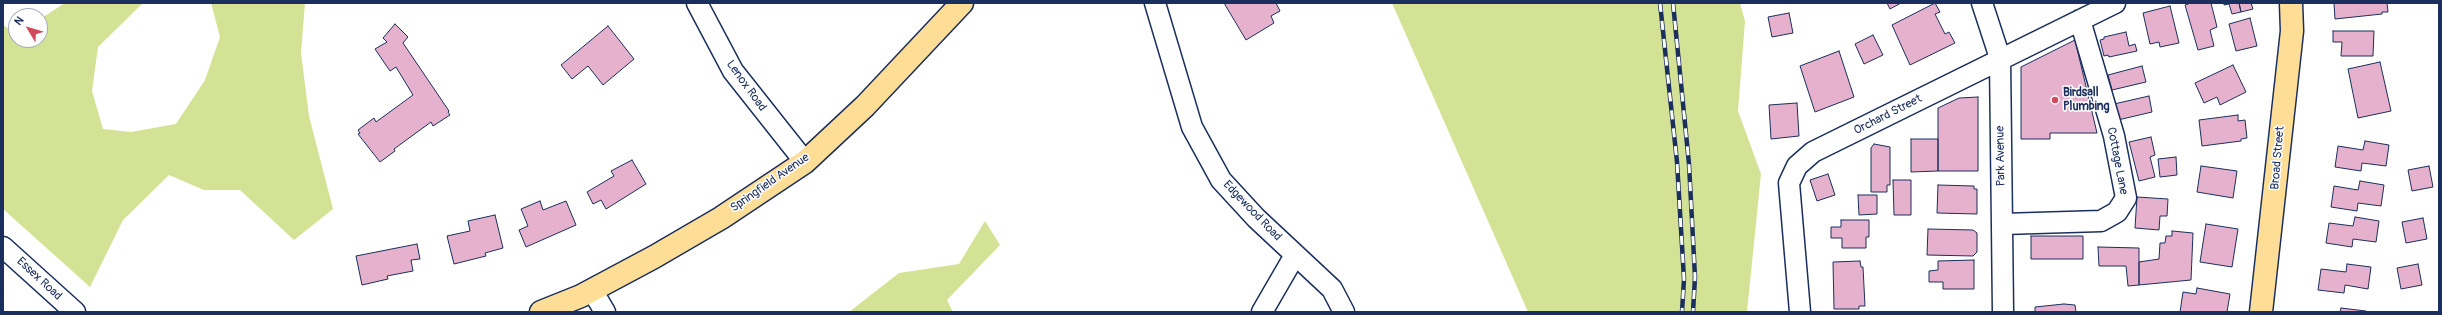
<!DOCTYPE html>
<html>
<head>
<meta charset="utf-8">
<style>
	body { margin:0 }
	#map { position:relative; width:2442px; height:315px; overflow:hidden; background:#fff; font-family:Pangolin,sans-serif }
	canvas { display:block }
	.frame { position:absolute; inset:0; border:4px solid #1b2f5e; pointer-events:none }
	.north { position:absolute; left:8px; top:8px; width:40px; height:40px; box-sizing:border-box; background:#fff; border:1px solid #a4acbf; border-radius:50%; rotate:308deg; font-size:11px; font-weight:700; line-height:16px; text-align:center; color:#1b2f5e }
	.north::after { content:''; display:block; margin:auto; width:14px; height:18px; background:#d1495b; clip-path:polygon(50% 0,100% 100%,50% 72%,0 100%) }
</style>
</head>
<body>
<div id="map">
<canvas width="2442" height="315"></canvas>
<div class="frame"></div>
<div class="north">N</div>
</div>
<script>
const g = document.querySelector('canvas').getContext('2d');
g.lineJoin = 'round';
function paint(path, color) { g.fillStyle = color; g.fill(path, 'evenodd'); }
const shape = rows => new Path2D(rows.map(r => 'M' + r).join(''));
function trace(path, color, width, dash) { g.strokeStyle = color; g.lineWidth = width; g.lineCap = dash ? 'butt' : 'round'; g.setLineDash(dash || []); g.stroke(path); }
function label(font, color, halo, rows, align = 'center') {
  g.font = font + ' Pangolin,sans-serif'; g.lineWidth = 3; g.setLineDash([]); g.textBaseline = 'middle'; g.strokeStyle = halo; g.fillStyle = color; for (const [text, x, y, turn = 0] of rows) {
    g.save(); g.translate(x, y); g.rotate((+turn || 0) * Math.PI / 180); g.textAlign = isNaN(turn) ? turn : align; if (halo) g.strokeText(text, 0, 0); g.fillText(text, 0, 0); g.restore();
  }
}
paint(shape([
	[65,3,143,3,98,47,92,91,103,129,131,132,176,124,205,80,220,37,211,3,305,3,301,53,309,116,333,209,294,240,240,190,204,190,169,175,123,220,90,287,3,209,3,25,16,33,16,40,40,40,40,19],
	[1392,3,1740,3,1745,21,1738,111,1761,174,1747,312,1528,312],
	[985,221,1000,245,947,300,953,312,849,312,899,273,959,264]
]), '#d4e295');
const building = shape([
	[1224,3,1276,3,1280,11,1271,16,1274,23,1246,40,1224,3],
	[1887,3,1901,3,1890,9,1887,3],
	[1935,3,1940,12,1935,14,1945,34,1949,32,1955,43,1910,65,1892,25,1935,3],
	[2191,3,2211,3,2217,27,2210,30,2214,46,2198,50,2185,5,2191,3],
	[2224,3,2239,3,2241,12,2232,14,2229,4,2224,5,2224,3],
	[2239,3,2251,3,2253,9,2241,12,2239,3],
	[2334,3,2387,3,2388,12,2382,12,2382,14,2335,19,2334,3],
	[2170,6,2179,43,2160,47,2159,42,2150,44,2143,13,2170,6],
	[1789,13,1793,33,1772,37,1768,17,1789,13],
	[2250,18,2257,46,2236,51,2229,24,2250,18],
	[395,24,408,37,403,43,449,111,448,112,450,115,433,126,431,122,394,149,395,151,380,162,358,134,360,133,358,130,374,118,376,122,413,95,396,67,390,71,375,49,387,42,383,38,395,24],
	[608,26,634,59,603,85,588,66,572,79,561,65,608,26],
	[2333,31,2374,31,2373,56,2341,56,2342,42,2333,42,2333,31],
	[2126,32,2129,46,2135,44,2137,51,2109,57,2108,55,2104,56,2100,40,2104,39,2104,37,2126,32],
	[1873,35,1883,55,1864,64,1855,44,1873,35],
	[2075,40,2097,133,2050,133,2050,139,2021,139,2021,67,2075,40],
	[1839,51,1854,97,1815,112,1800,66,1839,51],
	[2380,62,2391,111,2358,118,2348,69,2380,62],
	[2233,65,2246,92,2220,105,2217,97,2204,103,2195,83,2233,65],
	[2142,66,2146,82,2112,90,2108,75,2142,66],
	[2149,96,2152,112,2118,120,2114,104,2149,96],
	[1978,97,1978,171,1938,171,1938,108,1959,98,1978,97],
	[1797,103,1799,136,1771,139,1769,105,1797,103],
	[2238,115,2238,121,2245,120,2247,138,2241,139,2241,141,2202,146,2199,120,2238,115],
	[2151,137,2155,155,2150,157,2155,177,2139,181,2129,142,2151,137],
	[1911,139,1938,139,1938,171,1911,172,1911,139],
	[2365,141,2389,145,2386,166,2362,163,2361,171,2335,167,2338,146,2363,150,2365,141],
	[1874,144,1890,147,1890,185,1887,185,1887,192,1871,192,1871,148,1874,144],
	[2176,157,2177,175,2160,177,2158,159,2176,157],
	[632,160,646,184,606,209,601,200,593,204,587,192,614,176,611,171,632,160],
	[2201,166,2237,171,2233,198,2197,192,2201,166],
	[2429,166,2433,187,2412,191,2408,170,2429,166],
	[1828,174,1835,195,1817,201,1810,180,1828,174],
	[1893,180,1911,180,1911,215,1894,215,1893,180],
	[2360,181,2384,185,2381,206,2358,203,2357,211,2331,207,2334,186,2358,190,2360,181],
	[1938,185,1974,186,1974,189,1977,189,1977,214,1937,213,1938,185],
	[1858,195,1877,195,1877,214,1859,215,1858,195],
	[2137,197,2168,199,2167,216,2160,216,2159,230,2135,228,2137,197],
	[540,201,543,210,566,201,576,225,526,247,519,230,528,226,521,209,540,201],
	[495,215,503,248,485,253,486,256,454,264,447,236,470,231,468,221,495,215],
	[2355,217,2379,221,2376,242,2353,239,2352,247,2326,243,2329,223,2353,226,2355,217],
	[2423,218,2427,239,2406,243,2402,222,2423,218],
	[1841,220,1869,220,1869,237,1866,237,1866,248,1842,248,1842,238,1831,238,1831,227,1841,227,1841,220],
	[2206,224,2238,229,2232,267,2200,262,2206,224],
	[1928,229,1973,230,1977,233,1977,252,1973,256,1927,255,1928,229],
	[2172,231,2193,233,2191,280,2139,285,2139,262,2159,259,2160,243,2165,243,2166,236,2172,236,2172,231],
	[2031,236,2083,236,2083,259,2031,259,2031,236],
	[417,244,420,259,411,260,413,271,387,276,388,279,362,285,356,256,417,244],
	[2098,247,2139,248,2139,285,2128,286,2126,266,2099,266,2098,247],
	[1974,260,1974,289,1943,289,1943,282,1929,282,1929,271,1938,270,1938,261,1974,260],
	[1860,261,1861,267,1863,267,1865,306,1859,306,1859,309,1834,309,1833,262,1860,261],
	[2347,264,2371,267,2368,289,2345,285,2344,293,2318,290,2321,269,2346,272,2347,264],
	[2418,264,2422,285,2401,289,2397,268,2418,264],
	[2197,288,2230,294,2227,312,2180,312,2183,292,2196,294,2197,288],
	[2064,304,2075,305,2076,312,2035,312,2035,307,2064,304],
	[2341,308,2366,311,2366,312,2340,312,2341,308]
]);
paint(building, '#e5b1cc');
trace(building, '#1b2f5e', 1);
const minor = shape([
	[697,3,733,71,805,162],
	[1155,3,1192,127,1221,180,1256,218,1332,289,1344,312],
	[1982,3,2000,58,2003,312],
	[2003,224,2101,221,2117,212,2126,198,2114,136,2080,20],
	[3,247,75,312],
	[592,290,605,312],
	[1262,312,1295,255],
	[1800,312,1789,183,1797,166,1813,152,2115,3]
]);
const major = shape([
	[541,312,581,296,654,257,721,218,805,162,865,106,962,3],
	[2261,312,2292,31,2291,3]
]);
trace(minor, '#1b2f5e', 23);
trace(major, '#1b2f5e', 25);
trace(minor, '#fff', 20);
trace(major, '#fede96', 22);
const rail = shape([
	[1660,3,1677,162,1684,279,1682,312],
	[1673,3,1689,164,1695,277,1693,312]
]);
trace(rail, '#1b2f5e', 4.5);
trace(rail, '#fff', 3, [9]);
for (const [x, y, r, color] of [
	[2055,100,4,"#d1495b"]
]) { const dot = new Path2D(); dot.arc(x, y, r, 0, 2 * Math.PI); g.fillStyle = color; g.fill(dot); trace(dot, '#fff', 1.5); }
label('12px', '#1b2f5e', '#fff', [
	["Lenox Road",746,86,54],
	["Orchard Street",1888,115,-27],
	["Park Avenue",2001,156,-91],
	["Broad Street",2278,158,-85],
	["Cottage Lane",2117,161,79],
	["Springfield Avenue",770,183,-35],
	["Edgewood Road",1252,211,46],
	["Essex Road",39,279,43]
]);
label('bold 12px', '#1b2f5e', '#fff', [
	["Birdsall",2063,93],
	["Plumbing",2063,107]
], 'left');
</script>
</body>
</html>
